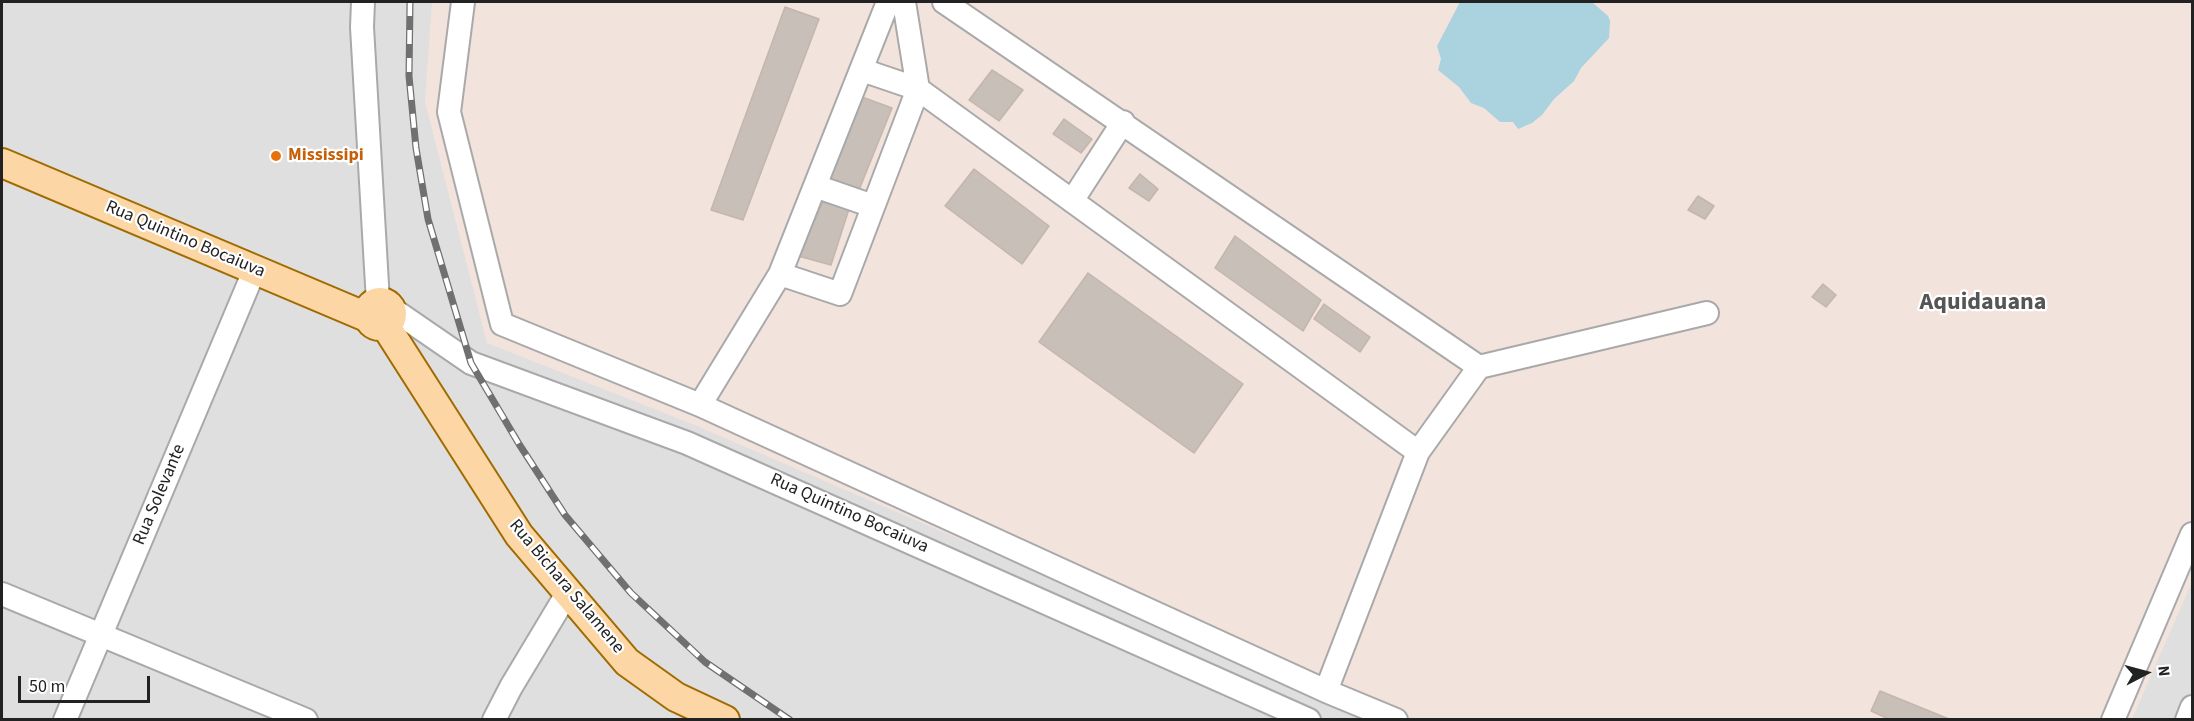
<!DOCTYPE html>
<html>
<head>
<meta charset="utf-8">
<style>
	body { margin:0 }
	#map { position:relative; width:2194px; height:721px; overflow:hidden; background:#f2efe9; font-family:"Source Sans 3",sans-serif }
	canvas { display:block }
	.frame { position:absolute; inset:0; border:3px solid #222; pointer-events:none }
	.north { position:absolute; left:2116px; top:643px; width:60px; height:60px; -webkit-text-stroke:4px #fff; paint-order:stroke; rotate:84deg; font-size:16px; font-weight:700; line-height:24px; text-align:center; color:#222 }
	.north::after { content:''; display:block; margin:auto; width:21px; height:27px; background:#222; clip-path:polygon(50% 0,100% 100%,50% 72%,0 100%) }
	.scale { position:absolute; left:18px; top:676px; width:132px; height:27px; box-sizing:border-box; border:3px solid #222; border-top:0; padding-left:8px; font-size:18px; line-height:21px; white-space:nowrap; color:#222; -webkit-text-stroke:4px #fff; paint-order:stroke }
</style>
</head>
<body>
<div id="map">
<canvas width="2194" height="721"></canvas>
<div class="frame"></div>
<div class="north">N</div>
<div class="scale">50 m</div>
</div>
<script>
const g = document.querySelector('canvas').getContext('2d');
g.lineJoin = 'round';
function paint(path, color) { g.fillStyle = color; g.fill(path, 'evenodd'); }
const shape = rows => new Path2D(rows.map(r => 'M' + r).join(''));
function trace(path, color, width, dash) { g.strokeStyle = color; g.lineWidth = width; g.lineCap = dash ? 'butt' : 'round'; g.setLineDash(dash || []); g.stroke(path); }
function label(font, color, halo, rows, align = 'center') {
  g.font = font + ' "Source Sans 3",sans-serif'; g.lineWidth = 4.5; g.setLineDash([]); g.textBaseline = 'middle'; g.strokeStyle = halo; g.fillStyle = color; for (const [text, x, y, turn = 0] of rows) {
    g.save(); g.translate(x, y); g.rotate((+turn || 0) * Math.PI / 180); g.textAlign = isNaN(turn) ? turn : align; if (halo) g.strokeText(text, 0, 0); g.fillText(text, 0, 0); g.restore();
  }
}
paint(shape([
	[2,2,2192,2,2192,719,2,719]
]), '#e0dfdf');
paint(shape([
	[432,2,2192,2,2192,582,2132,719,1378,719,690,423,487,343,425,102]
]), '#f3e3dd');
paint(shape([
	[1460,2,1592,2,1608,16,1610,21,1609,38,1581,68,1574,81,1554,99,1542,115,1532,123,1518,129,1513,122,1500,122,1484,108,1471,103,1459,87,1438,70,1441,59,1437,46]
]), '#aad3df');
const building = shape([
	[785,7,819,19,743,220,711,210,785,7],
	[992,70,1023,90,999,121,969,100,992,70],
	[862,97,892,108,859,190,828,180,862,97],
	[1064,119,1092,139,1081,153,1053,134,1064,119],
	[974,169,1049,226,1022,264,945,206,974,169],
	[1140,174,1158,189,1149,201,1129,188,1140,174],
	[1698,196,1714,206,1705,219,1688,210,1698,196],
	[823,202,849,209,831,265,798,256,823,202],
	[1235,236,1321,300,1303,331,1215,268,1235,236],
	[1088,273,1243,384,1194,453,1039,342,1088,273],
	[1823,284,1836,295,1826,307,1812,297,1823,284],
	[1324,304,1370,337,1360,352,1314,319,1324,304],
	[1880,691,1949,719,1891,720,1871,711,1880,691]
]);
paint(building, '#c7bfb8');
trace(building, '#c4b6ab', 1.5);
const minor = shape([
	[363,2,362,27,378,302],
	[463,2,449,112,502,324,700,405,780,274],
	[904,2,918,89,1418,452],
	[944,2,1479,367,1707,313],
	[862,70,918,89,840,294,780,274,888,2],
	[815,186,873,206],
	[1072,201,1123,122],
	[391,308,471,363,687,443,1309,720],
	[700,405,1326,691],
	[2,594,306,720],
	[65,720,255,269],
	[494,720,511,687,568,592],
	[1396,720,1326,691,1418,452,1479,367],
	[2113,720,2192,534],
	[2187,720,2192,707]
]);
const major = shape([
	[2,163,369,318],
	'368 314a12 12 0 1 1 24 0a12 12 0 1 1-24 0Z',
	[385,325,519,535,627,662,676,697,725,720]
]);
trace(minor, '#a9a9a9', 26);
trace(major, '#a06b00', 32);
trace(minor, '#fff', 22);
trace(major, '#fcd6a4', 28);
const rail = shape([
	[410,2,409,76,416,148,428,219,471,363,519,444,565,515,631,593,705,662,790,720]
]);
trace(rail, '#707070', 7);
trace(rail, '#fff', 4.5, [14]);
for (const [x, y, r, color] of [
	[276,156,6,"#e8710a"]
]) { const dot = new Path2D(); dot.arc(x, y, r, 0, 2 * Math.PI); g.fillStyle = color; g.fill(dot); trace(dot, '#fff', 2); }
label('bold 18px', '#c56008', '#fff', [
	["Mississipi",288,156]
], 'left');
label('18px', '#222', '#fff', [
	["Rua Quintino Bocaiuva",185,240,23],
	["Rua Solevante",160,495,-67],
	["Rua Quintino Bocaiuva",849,514,24],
	["Rua Bichara Salamene",566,587,50]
]);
label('bold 24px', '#555', '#fff', [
	["Aquidauana",1983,304]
]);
</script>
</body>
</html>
